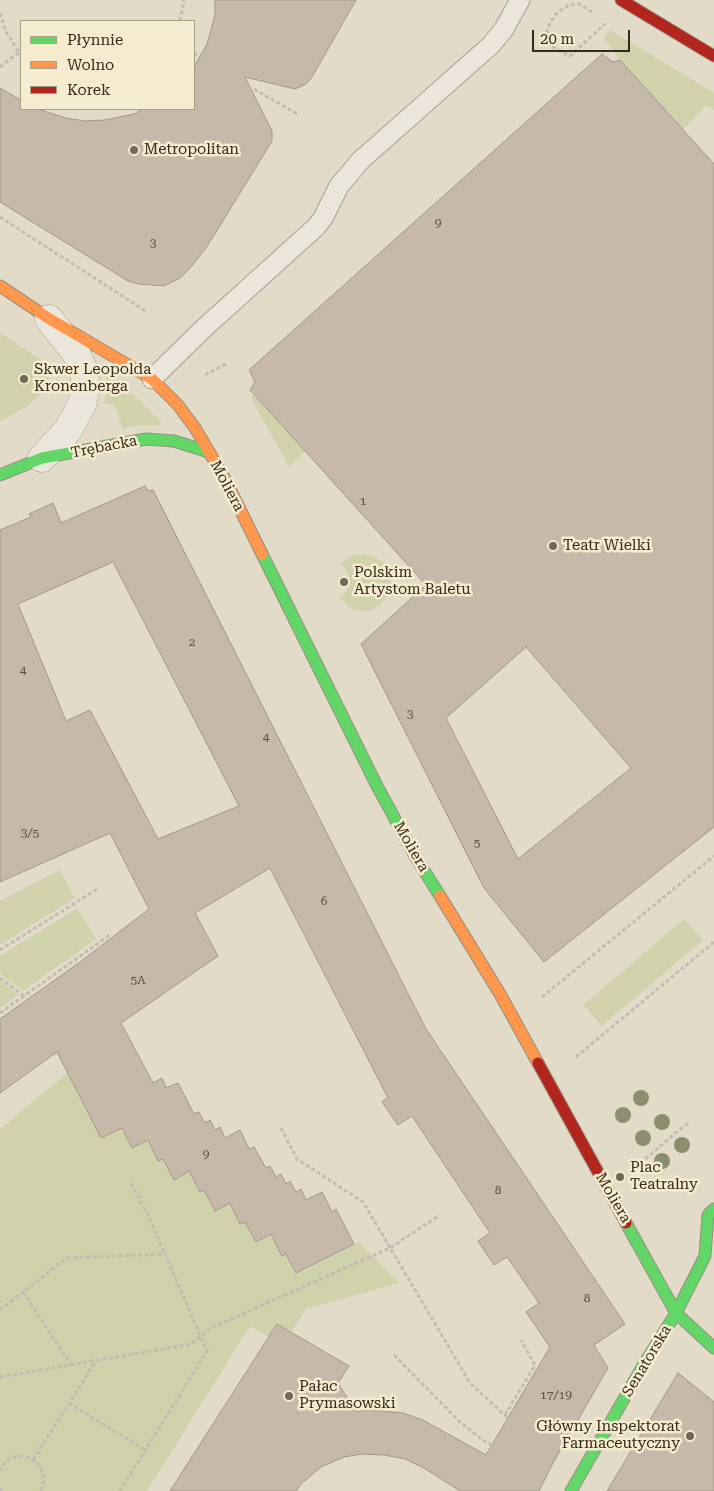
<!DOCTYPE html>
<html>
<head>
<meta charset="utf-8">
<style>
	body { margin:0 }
	#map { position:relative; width:714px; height:1491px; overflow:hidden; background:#e2dbc8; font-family:"Roboto Serif",serif }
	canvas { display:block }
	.legend { position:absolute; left:20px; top:20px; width:175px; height:90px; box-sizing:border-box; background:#f5ebce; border:1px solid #a89d87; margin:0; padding:6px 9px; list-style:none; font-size:15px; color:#35281c }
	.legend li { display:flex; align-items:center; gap:10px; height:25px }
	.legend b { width:25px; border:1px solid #a89d87 }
	.scale { position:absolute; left:532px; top:30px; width:98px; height:22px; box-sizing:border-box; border:2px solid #35281c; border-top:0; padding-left:6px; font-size:15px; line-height:18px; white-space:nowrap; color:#35281c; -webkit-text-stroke:4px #f5ebce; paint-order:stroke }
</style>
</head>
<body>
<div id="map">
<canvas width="714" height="1491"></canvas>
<ul class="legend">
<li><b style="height:6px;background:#63d668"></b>Płynnie</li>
<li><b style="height:6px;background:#ff974d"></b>Wolno</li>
<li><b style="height:6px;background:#b3261e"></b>Korek</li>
</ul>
<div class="scale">20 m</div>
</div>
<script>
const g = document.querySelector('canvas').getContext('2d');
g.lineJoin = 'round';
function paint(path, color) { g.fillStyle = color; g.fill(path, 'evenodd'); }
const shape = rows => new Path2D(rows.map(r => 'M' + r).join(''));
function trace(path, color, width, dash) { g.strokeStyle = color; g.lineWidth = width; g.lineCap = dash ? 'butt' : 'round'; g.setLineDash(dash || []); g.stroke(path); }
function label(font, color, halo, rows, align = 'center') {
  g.font = font + ' "Roboto Serif",serif'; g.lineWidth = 5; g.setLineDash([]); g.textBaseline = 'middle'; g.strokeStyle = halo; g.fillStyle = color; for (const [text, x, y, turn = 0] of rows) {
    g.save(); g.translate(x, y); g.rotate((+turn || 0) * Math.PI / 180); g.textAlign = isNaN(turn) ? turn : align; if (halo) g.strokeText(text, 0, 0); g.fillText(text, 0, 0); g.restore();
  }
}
paint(shape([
	[611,30,714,93,714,110,706,105,683,129,620,60,603,37],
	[0,333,43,361,47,364,49,376,44,390,36,399,25,408,0,421],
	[108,375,134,395,161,422,161,425,139,425,123,429,115,406,104,403,107,389,106,377],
	[254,394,305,451,289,467,251,398],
	[364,554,375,557,384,563,390,573,391,584,388,595,381,604,372,610,360,611,350,608,339,598,348,589,350,582,349,575,341,563,353,555],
	[60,870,75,898,0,945,0,901],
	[77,908,96,939,23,991,0,974,0,956],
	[684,919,703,940,602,1026,583,1005],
	[0,980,18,995,0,1008],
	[68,1072,122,1128,132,1148,148,1140,158,1161,163,1159,174,1180,189,1171,200,1192,204,1190,215,1211,230,1203,240,1224,245,1222,256,1242,271,1234,282,1255,286,1254,296,1274,359,1242,399,1283,306,1309,291,1332,277,1324,268,1337,250,1326,147,1491,0,1491,0,1129]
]), '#d0d2ab');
const building = shape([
	[215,0,356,0,312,77,306,84,295,89,245,77,272,131,272,141,208,245,191,267,180,278,164,286,139,284,128,281,0,202,0,88,21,100,21,109,37,109,66,118,85,121,105,120,134,114,143,109,194,109,194,67,207,44,215,15,215,0],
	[602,54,613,62,620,60,714,164,714,827,544,962,484,888,361,644,426,585,250,390,255,382,249,370,602,54],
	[526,647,631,768,518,859,446,718,526,647],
	[145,486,148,491,153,490,426,1029,625,1324,594,1345,608,1368,554,1461,539,1491,460,1491,424,1468,405,1459,384,1455,362,1454,344,1457,321,1467,301,1484,296,1491,170,1491,277,1324,349,1366,338,1383,356,1412,370,1410,403,1413,423,1420,486,1455,550,1347,526,1312,539,1303,507,1257,494,1265,478,1241,490,1233,412,1116,398,1125,382,1102,388,1098,270,868,195,913,218,956,121,1023,153,1083,162,1078,166,1088,178,1083,194,1114,199,1112,205,1123,210,1120,215,1130,220,1127,225,1138,240,1130,249,1149,254,1147,266,1168,270,1166,276,1177,281,1174,286,1184,290,1181,296,1192,301,1189,306,1200,322,1192,332,1212,336,1209,354,1244,296,1273,286,1254,282,1256,271,1234,256,1242,245,1222,240,1224,230,1203,215,1211,204,1190,200,1192,189,1171,174,1180,163,1159,158,1161,148,1140,132,1148,122,1128,101,1138,57,1052,0,1093,0,1019,80,962,149,909,110,833,0,882,0,530,31,517,29,514,53,503,61,523,145,486],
	[113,562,239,806,158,839,90,710,66,721,18,604,113,562],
	[678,1373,714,1402,714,1491,607,1491,678,1373]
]);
paint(building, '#c6b9a9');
trace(building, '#a29788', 1);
const lane = shape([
	[152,379,203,329,316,227,323,218,339,186,361,160,491,45,504,29,520,0]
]);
const street = shape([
	[42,458,68,430,82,404,86,388,84,371,76,353,49,319]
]);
const fast = shape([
	[0,475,42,458,146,439,174,441,209,452],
	[262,554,376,784,415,856,440,896],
	[626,1223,676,1313,714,1348],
	[571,1491,644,1364,676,1313,705,1256,708,1215,714,1209]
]);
const slow = shape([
	[0,286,48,318,152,379,178,405,195,428,225,479,262,554],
	[440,896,500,994,538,1063]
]);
const jam = shape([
	[621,0,714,56],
	[538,1063,626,1223]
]);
trace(lane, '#a7a092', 21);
trace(street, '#a7a092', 29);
trace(fast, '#978f82', 13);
trace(slow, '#978f82', 13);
trace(jam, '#978f82', 13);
trace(shape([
	[592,12,579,4,569,5,558,12,551,21,547,30,550,46,570,56,605,24],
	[0,13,6,32,21,55],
	[180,21,184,0],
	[194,53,199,57],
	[0,67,19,52],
	[254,89,299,115],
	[0,217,147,312],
	[205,375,226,364],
	[0,950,99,888],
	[0,978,24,996],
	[542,997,714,856],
	[0,1013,111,934],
	[576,1057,714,942],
	[281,1128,297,1159,363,1202,470,1383,508,1418],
	[645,1159,689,1122],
	[23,1292,71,1365],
	[0,1310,67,1258,165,1254],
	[394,1355,459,1421,484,1441,500,1449],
	[0,1377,191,1344,213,1327,390,1248,440,1215],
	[69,1403,145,1450],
	[505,1415,535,1365,521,1340],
	[33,1460,96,1361],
	[0,1471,1,1467,10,1458,22,1456,33,1460,41,1468,44,1480,41,1491],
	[0,1488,1,1491],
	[120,1491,207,1351,148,1215,131,1183]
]), '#c2bcb2', 3, [4, 2.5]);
trace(lane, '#eae6db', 19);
trace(street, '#eae6db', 28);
trace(fast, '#63d668', 11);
trace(slow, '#ff974d', 11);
trace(jam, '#b3261e', 11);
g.fillStyle = '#8b8f6d';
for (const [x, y] of [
	[641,1098],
	[623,1115],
	[662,1122],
	[643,1138],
	[682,1145],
	[662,1161]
]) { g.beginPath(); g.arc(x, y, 8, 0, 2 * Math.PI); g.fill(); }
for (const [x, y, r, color] of [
	[134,150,5,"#726758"],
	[24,379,5,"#726758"],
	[553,546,5,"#726758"],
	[344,582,5,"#726758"],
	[620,1177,5,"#726758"],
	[289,1396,5,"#726758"],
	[690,1436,5,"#726758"]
]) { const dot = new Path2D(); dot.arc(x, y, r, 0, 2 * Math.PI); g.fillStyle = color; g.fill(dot); trace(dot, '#f5ebce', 2); }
label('12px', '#594c3f', null, [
	["9",438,223],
	["3",153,243],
	["1",363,501],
	["2",192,642],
	["4",23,670],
	["3",410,714],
	["4",266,737],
	["3/5",30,833],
	["5",477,843],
	["6",324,901],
	["5A",138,980],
	["9",206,1154],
	["8",498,1190],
	["8",587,1298],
	["17/19",556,1395]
]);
label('15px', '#35281c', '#f5ebce', [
	["Metropolitan",144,150],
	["Skwer Leopolda",34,370],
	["Kronenberga",34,387],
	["Teatr Wielki",563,546],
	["Polskim",354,573],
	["Artystom Baletu",354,590],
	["Plac",630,1168],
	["Teatralny",630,1185],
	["Pałac",299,1387],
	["Prymasowski",299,1404],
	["Główny Inspektorat",680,1427,"right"],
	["Farmaceutyczny",680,1444,"right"]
], 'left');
label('15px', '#35281c', '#f5ebce', [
	["Trębacka",104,447,-11],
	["Moliera",227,486,62],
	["Moliera",411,847,60],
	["Moliera",613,1198,60],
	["Senatorska",647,1361,-59]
]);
</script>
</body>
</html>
